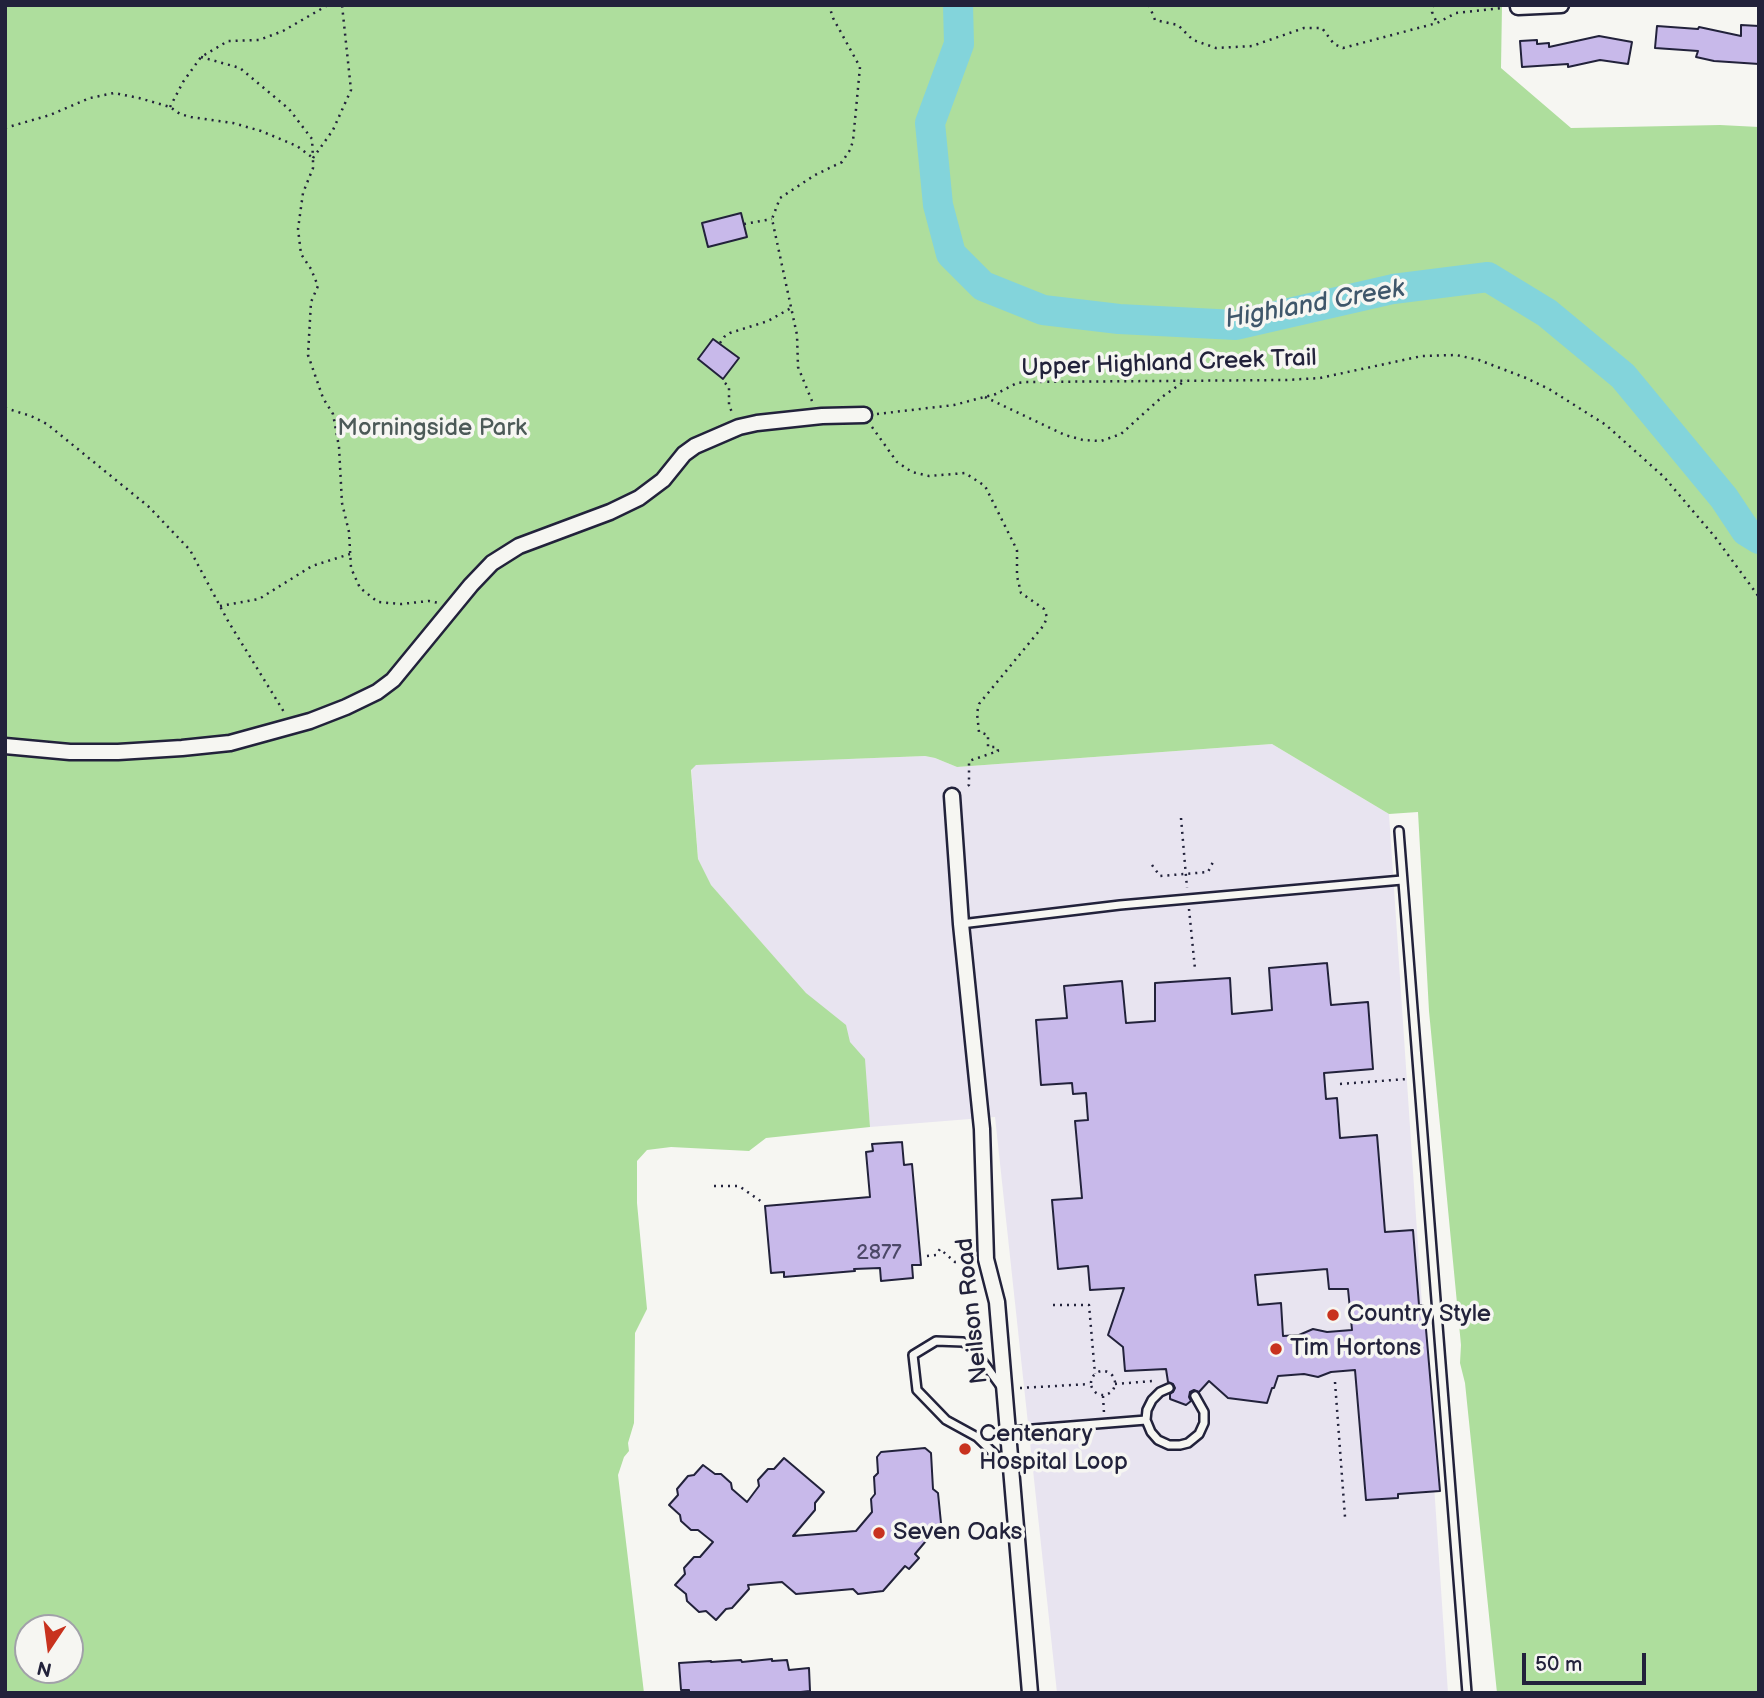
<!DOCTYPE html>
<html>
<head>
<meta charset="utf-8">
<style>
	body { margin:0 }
	#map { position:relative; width:1764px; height:1698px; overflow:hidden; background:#f6f6f2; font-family:"Balsamiq Sans",sans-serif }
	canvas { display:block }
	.frame { position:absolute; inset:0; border:7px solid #22223b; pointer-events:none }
	.north { position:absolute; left:14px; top:1614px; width:70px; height:70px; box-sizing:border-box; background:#f6f6f2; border:2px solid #a1a1a9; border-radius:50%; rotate:193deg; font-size:19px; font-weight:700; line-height:28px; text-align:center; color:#22223b }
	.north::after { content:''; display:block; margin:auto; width:24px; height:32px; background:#c8321e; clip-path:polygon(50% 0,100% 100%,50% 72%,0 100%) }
	.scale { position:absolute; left:1522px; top:1653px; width:124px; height:32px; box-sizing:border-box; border:4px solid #22223b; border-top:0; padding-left:9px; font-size:21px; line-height:24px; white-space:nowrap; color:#22223b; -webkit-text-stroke:5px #f6f6f2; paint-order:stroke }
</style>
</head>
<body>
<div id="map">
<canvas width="1764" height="1698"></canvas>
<div class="frame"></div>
<div class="north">N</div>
<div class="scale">50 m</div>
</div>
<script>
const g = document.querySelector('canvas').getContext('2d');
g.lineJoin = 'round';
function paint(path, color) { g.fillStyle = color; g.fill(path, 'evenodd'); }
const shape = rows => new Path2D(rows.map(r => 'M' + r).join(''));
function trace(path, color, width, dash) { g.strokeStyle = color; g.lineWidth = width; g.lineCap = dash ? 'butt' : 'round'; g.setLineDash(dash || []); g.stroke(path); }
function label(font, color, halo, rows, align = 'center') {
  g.font = font + ' "Balsamiq Sans",sans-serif'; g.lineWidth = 7; g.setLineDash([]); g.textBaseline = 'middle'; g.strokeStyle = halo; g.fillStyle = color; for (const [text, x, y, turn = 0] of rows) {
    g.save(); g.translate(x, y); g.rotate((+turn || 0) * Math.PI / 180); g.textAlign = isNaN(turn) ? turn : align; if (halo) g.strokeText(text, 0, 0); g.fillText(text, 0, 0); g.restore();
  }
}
paint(shape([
	[1272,744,1389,814,1448,1693,1057,1693,995,1117,870,1127,864,1059,699,872,691,765,925,756,935,758,957,767]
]), '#e8e4f0');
paint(shape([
	[5,5,1502,5,1501,68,1571,128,1720,125,1759,127,1759,1693,1497,1693,1465,1383,1460,1363,1461,1345,1429,1011,1418,812,1389,814,1272,744,957,767,935,758,925,756,696,765,691,770,698,859,711,885,806,993,846,1025,850,1042,865,1059,870,1127,766,1138,749,1151,671,1147,647,1150,637,1161,637,1203,647,1309,635,1333,634,1423,628,1443,629,1451,624,1457,618,1475,644,1693,5,1693],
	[28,1628,70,1628,70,1670,28,1670]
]), '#aede9d');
trace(shape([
	[958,5,959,44,930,123,938,205,951,254,983,286,1043,310,1119,319,1236,325,1393,289,1488,277,1547,313,1623,376,1724,498,1746,531,1759,539]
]), '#83d4db', 30);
const building = shape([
	[1741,25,1759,26,1759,64,1714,61,1696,57,1698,51,1655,48,1657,26,1698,29,1699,27,1741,36,1741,25],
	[1599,36,1632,42,1628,64,1600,60,1568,67,1568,64,1522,67,1520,41,1537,40,1537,44,1549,43,1549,47,1599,36],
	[741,213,747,237,708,247,702,223,741,213],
	[713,339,739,358,723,379,698,359,713,339],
	[1327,963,1331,1005,1368,1002,1373,1069,1324,1073,1326,1099,1337,1098,1340,1138,1377,1135,1385,1232,1413,1230,1419,1305,1424,1306,1440,1491,1398,1494,1398,1498,1366,1500,1355,1370,1331,1372,1318,1377,1304,1374,1278,1376,1274,1388,1272,1388,1267,1403,1228,1398,1209,1381,1199,1392,1194,1390,1190,1392,1189,1397,1191,1401,1186,1405,1170,1399,1170,1394,1173,1392,1175,1388,1173,1384,1168,1382,1166,1369,1125,1371,1123,1347,1108,1335,1124,1288,1090,1290,1088,1266,1058,1269,1052,1200,1082,1198,1075,1121,1088,1120,1086,1093,1073,1094,1072,1083,1041,1085,1036,1020,1067,1018,1064,986,1122,981,1126,1023,1155,1021,1155,983,1230,978,1232,1014,1272,1010,1269,968,1327,963],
	[1327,1269,1329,1289,1348,1289,1352,1330,1327,1332,1313,1329,1299,1335,1283,1336,1281,1303,1258,1305,1255,1275,1327,1269],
	[902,1142,904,1165,912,1164,921,1265,912,1265,913,1278,881,1281,880,1268,854,1269,855,1271,784,1277,784,1272,771,1273,765,1206,870,1197,866,1152,873,1151,872,1144,902,1142],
	[925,1448,931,1453,933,1489,938,1493,941,1523,915,1554,919,1558,909,1569,905,1566,883,1591,858,1594,853,1589,796,1594,782,1582,748,1585,749,1589,732,1608,726,1609,716,1620,706,1611,699,1612,687,1601,686,1594,675,1585,685,1574,684,1568,694,1557,700,1557,713,1542,698,1530,691,1530,681,1521,680,1515,669,1505,678,1495,677,1489,688,1476,694,1475,703,1465,715,1474,721,1474,731,1483,732,1489,747,1502,759,1486,758,1480,768,1469,774,1469,784,1458,824,1492,815,1503,815,1510,793,1536,856,1531,872,1512,871,1499,875,1494,874,1477,878,1473,877,1457,881,1452,925,1448],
	[772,1659,772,1661,787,1660,789,1670,809,1668,810,1691,792,1693,689,1693,689,1690,681,1690,679,1663,711,1661,711,1662,741,1660,742,1662,772,1659]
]);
paint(building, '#c8b9ea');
trace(building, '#22223b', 2);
const service = shape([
	[1399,831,1467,1693],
	[961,924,1120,905,1402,880],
	[1002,1388,973,1348,963,1342,936,1341,913,1355,917,1390,946,1420,977,1437,1009,1468],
	[1169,1388,1160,1392,1152,1400,1147,1410,1146,1420,1151,1432,1158,1440,1169,1445,1180,1445,1188,1443,1199,1434,1204,1423,1204,1412,1195,1396],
	[1008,1431,1146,1420]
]);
const minor = shape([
	[1518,7,1561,5],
	[5,746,70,752,118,752,182,748,230,743,310,721,346,707,377,692,393,680,471,585,492,563,519,546,610,512,639,498,663,480,684,454,695,446,739,427,757,423,822,416,864,415],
	[952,796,961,924,982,1129,986,1259,997,1302,1030,1693]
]);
trace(service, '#22223b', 12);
trace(minor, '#22223b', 19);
trace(shape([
	[1149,5,1155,20,1178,25,1193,40,1216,48,1252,46,1304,28,1322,28,1334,44,1343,48,1437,23,1456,13,1502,8],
	[1433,5,1432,12,1437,23],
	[201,57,240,68,289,109,312,139,313,158],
	[170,107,183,82,201,57,228,41,259,40,283,31,328,5],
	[5,128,50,115,90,98,114,93,139,98,170,107,180,114,191,117,233,123,261,131,297,146,313,158,313,168,303,193,298,229,301,254,311,269,318,286,311,302,308,355,323,398,333,414,339,447,342,503,349,532,351,568,360,588,378,602,401,604,429,601,439,603],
	[313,158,333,130,351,90,342,5],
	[744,224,772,219],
	[720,343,724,337,730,333,768,321,791,308],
	[725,383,729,387,729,406,733,414],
	[985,397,1065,435,1083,440,1101,441,1121,434,1162,397,1186,380],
	[812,401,798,367,797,335,772,219,780,198,815,175,842,162,850,150,853,141,860,67,833,18,829,5],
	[5,408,31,416,47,424,149,507,190,550,228,621,284,712],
	[877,414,954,405,996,394,1017,383,1026,382,1286,380,1320,378,1422,356,1456,355,1479,360,1526,378,1549,389,1606,425,1664,477,1715,537,1759,597],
	[872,427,897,462,912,472,929,476,965,473,985,486,1017,550,1017,576,1021,593,1044,609,1047,617,1044,625,979,704,977,713,979,732,988,735,988,747,997,747,998,751,969,761,969,785,964,788],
	[220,606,259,599,312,566,350,554],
	[1181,818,1187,888],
	[1152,865,1160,876,1208,872,1213,862],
	[1189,909,1195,969],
	[1340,1084,1407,1079],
	[714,1186,739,1186,762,1202],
	[927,1256,936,1255,940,1249,955,1262,972,1261],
	[1053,1305,1089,1305,1095,1374],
	'1091 1383a12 12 0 1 1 24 0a12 12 0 1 1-24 0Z',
	[1335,1382,1345,1517],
	[1115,1384,1153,1381],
	[1020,1388,1090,1384],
	[1103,1396,1104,1413]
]), '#22223b', 2.5, [2, 5]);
trace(service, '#f6f6f2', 7);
trace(minor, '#f6f6f2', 14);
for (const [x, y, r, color] of [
	[1333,1315,7,"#c8321e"],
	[1276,1349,7,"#c8321e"],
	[965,1449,7,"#c8321e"],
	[879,1533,7,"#c8321e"]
]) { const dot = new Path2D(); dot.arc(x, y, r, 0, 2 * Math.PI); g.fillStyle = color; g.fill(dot); trace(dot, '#f6f6f2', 2.5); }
label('21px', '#4c4867', null, [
	["2877",879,1254]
]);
label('24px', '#22223b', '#f6f6f2', [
	["Upper Highland Creek Trail",1169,364,-2],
	["Neilson Road",973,1311,-96]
]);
label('24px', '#4c5a58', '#f6f6f2', [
	["Morningside Park",432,429]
]);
label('24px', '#22223b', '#f6f6f2', [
	["Country Style",1347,1315],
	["Tim Hortons",1290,1349],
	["Centenary",979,1435],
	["Hospital Loop",979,1463],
	["Seven Oaks",893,1533]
], 'left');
label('italic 26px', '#3f576b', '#f6f6f2', [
	["Highland Creek",1315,305,-10]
]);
</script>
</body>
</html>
